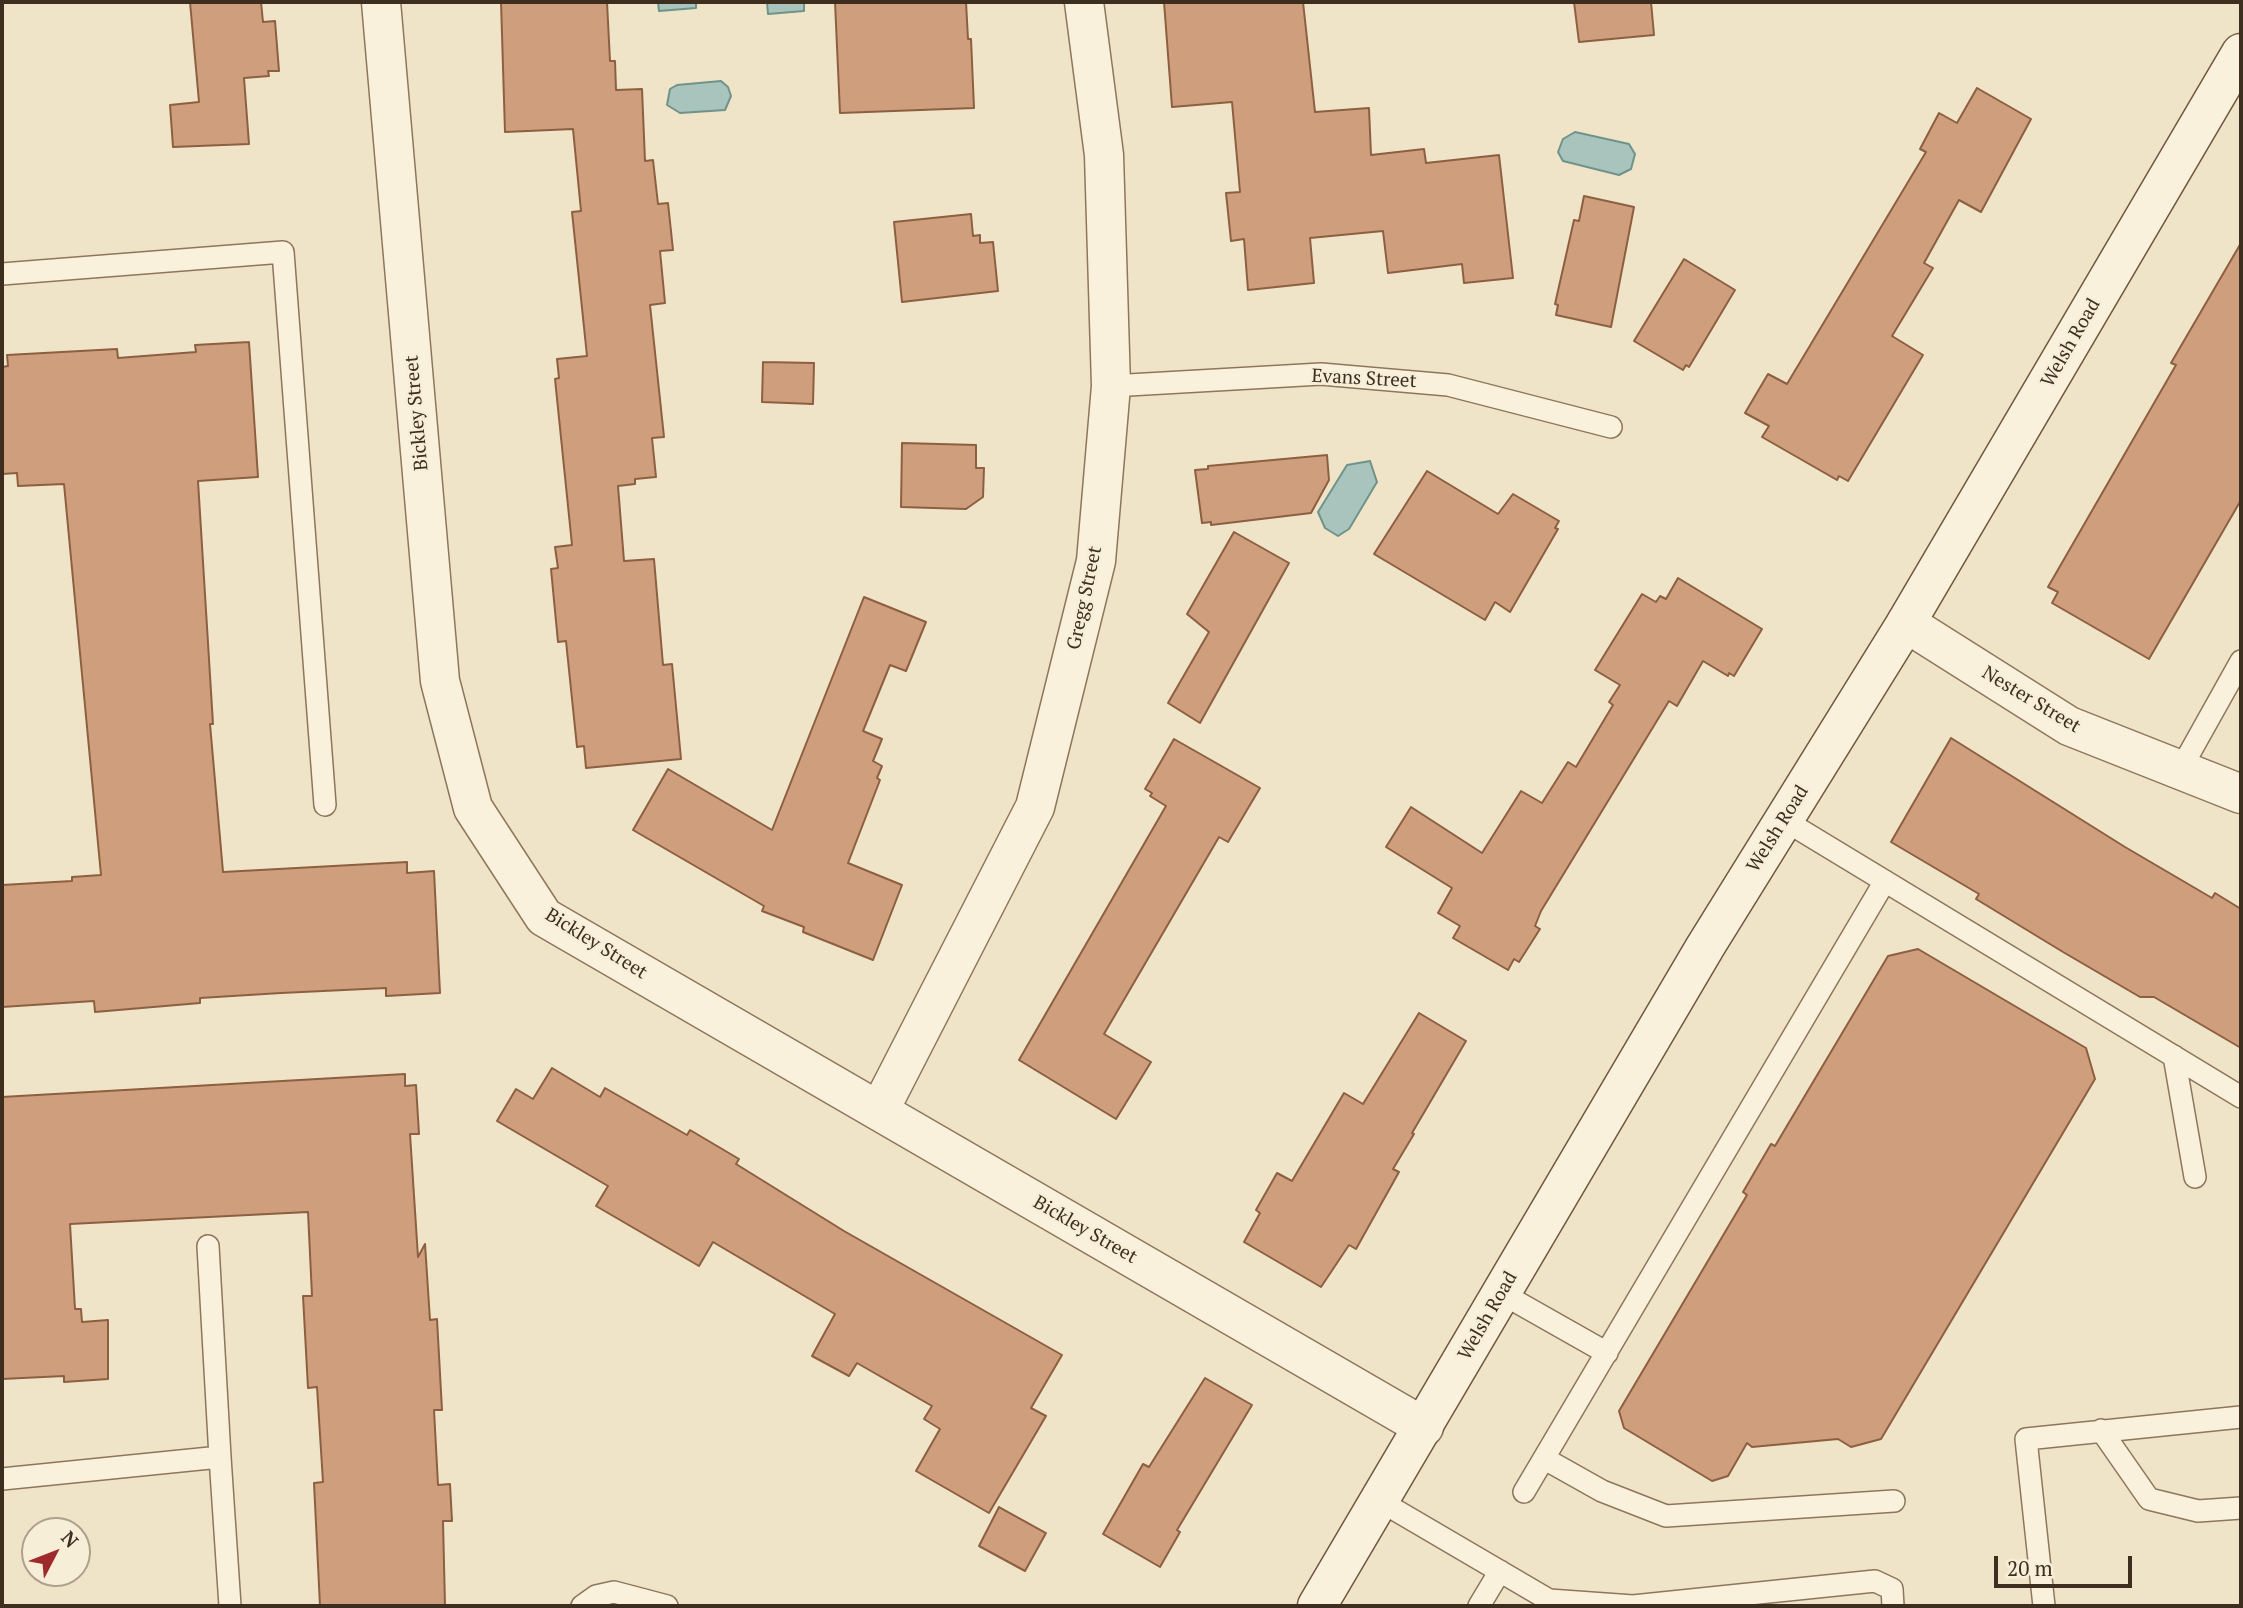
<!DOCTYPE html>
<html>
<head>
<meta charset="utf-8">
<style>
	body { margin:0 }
	#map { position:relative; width:2243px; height:1608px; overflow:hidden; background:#f0e4c8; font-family:"PT Serif",serif }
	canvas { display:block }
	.frame { position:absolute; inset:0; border:4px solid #3d2e20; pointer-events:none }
	.north { position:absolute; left:21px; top:1517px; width:70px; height:70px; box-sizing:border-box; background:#f7eed8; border:2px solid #ada18e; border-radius:50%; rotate:48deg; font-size:19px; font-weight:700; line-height:28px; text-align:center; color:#3d2e20 }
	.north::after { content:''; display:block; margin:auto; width:24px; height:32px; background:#9e2a2b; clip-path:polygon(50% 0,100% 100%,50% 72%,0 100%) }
	.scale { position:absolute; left:1994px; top:1556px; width:138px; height:32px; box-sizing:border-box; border:4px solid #3d2e20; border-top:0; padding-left:9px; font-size:21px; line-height:24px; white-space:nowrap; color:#3d2e20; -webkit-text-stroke:5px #f7eed8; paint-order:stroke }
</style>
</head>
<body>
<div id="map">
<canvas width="2243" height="1608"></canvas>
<div class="frame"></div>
<div class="north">N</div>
<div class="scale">20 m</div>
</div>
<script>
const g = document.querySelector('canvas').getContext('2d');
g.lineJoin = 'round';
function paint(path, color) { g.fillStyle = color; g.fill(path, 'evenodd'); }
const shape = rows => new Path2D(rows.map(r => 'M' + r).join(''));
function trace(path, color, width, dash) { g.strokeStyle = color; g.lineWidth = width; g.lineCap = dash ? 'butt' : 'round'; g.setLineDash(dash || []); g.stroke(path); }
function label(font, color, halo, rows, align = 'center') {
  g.font = font + ' "PT Serif",serif'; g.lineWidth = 5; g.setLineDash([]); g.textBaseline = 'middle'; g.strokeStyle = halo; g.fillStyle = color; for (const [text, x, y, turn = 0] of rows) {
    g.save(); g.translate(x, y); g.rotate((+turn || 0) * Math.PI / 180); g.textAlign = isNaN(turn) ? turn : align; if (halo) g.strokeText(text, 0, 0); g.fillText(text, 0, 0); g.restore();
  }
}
const water = shape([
	[658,2,696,2,696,8,659,11,658,2],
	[767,2,804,2,804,11,768,14,767,2],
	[721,81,728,87,731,96,725,110,680,113,667,105,670,89,677,85,721,81],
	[1575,132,1629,144,1635,154,1631,169,1619,175,1563,161,1558,152,1563,139,1575,132],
	[1370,461,1377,482,1349,529,1338,536,1325,528,1318,512,1347,465,1370,461]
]);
paint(water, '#a9c4bc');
trace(water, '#6f938a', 2);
const building = shape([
	[190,2,261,2,263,22,275,21,279,71,268,71,269,76,244,78,249,144,173,147,170,105,199,102,190,2],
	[501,2,607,2,610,61,615,61,616,90,642,89,645,161,653,160,658,204,668,203,673,250,660,251,665,303,650,305,664,437,652,438,656,477,635,479,635,484,618,486,624,561,654,559,663,665,672,664,681,759,586,768,584,746,577,747,566,641,558,642,551,569,558,568,555,547,572,545,555,379,559,378,557,359,587,356,572,212,581,211,573,129,505,132,501,2],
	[835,2,966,2,968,39,971,39,974,108,840,113,835,2],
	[1164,2,1303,2,1315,112,1369,108,1371,155,1424,149,1426,163,1499,155,1513,278,1464,283,1462,264,1388,273,1383,231,1310,238,1314,283,1248,290,1244,239,1231,241,1226,193,1240,192,1232,102,1172,107,1164,2],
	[1574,2,1651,2,1654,35,1579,42,1574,2],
	[1977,88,2031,119,1981,212,1959,200,1924,263,1933,268,1892,336,1923,355,1848,481,1839,476,1837,480,1762,437,1769,426,1745,413,1768,374,1787,384,1926,152,1920,149,1939,113,1957,123,1977,88],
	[1584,196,1634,207,1611,327,1556,315,1558,305,1555,304,1574,220,1579,221,1584,196],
	[971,214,973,236,980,235,980,243,993,242,998,291,902,302,894,222,971,214],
	[2241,243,2241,500,2149,659,2052,603,2058,592,2048,587,2176,365,2171,363,2241,243],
	[1684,259,1735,290,1689,367,1686,365,1683,370,1634,341,1684,259],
	[249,342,258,477,198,481,213,724,210,724,223,872,407,862,407,873,434,871,440,993,386,996,386,988,281,993,200,998,200,1003,95,1012,94,1001,2,1007,2,885,72,881,72,877,101,875,64,484,18,486,17,473,2,474,2,367,8,366,7,355,117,349,118,358,196,352,195,345,249,342],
	[763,362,814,363,813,404,762,402,763,362],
	[902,443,976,445,976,468,984,468,983,497,966,509,901,507,902,443],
	[1327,455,1329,480,1311,513,1211,525,1211,522,1202,523,1195,470,1208,469,1208,466,1327,455],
	[1427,471,1498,514,1513,494,1559,521,1555,528,1558,529,1510,612,1495,602,1485,620,1374,554,1427,471],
	[1234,532,1289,563,1200,723,1168,703,1209,632,1187,614,1234,532],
	[1678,578,1762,629,1734,676,1729,673,1728,676,1703,661,1677,706,1669,701,1541,911,1535,926,1540,929,1519,962,1514,959,1508,970,1453,938,1460,926,1438,913,1452,888,1386,847,1411,807,1482,853,1521,791,1542,803,1568,762,1576,767,1613,705,1609,702,1620,685,1595,670,1642,594,1656,602,1660,596,1666,599,1678,578],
	[864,597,926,622,906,671,890,665,863,731,882,739,873,761,882,766,877,778,880,780,848,863,902,885,873,960,803,932,804,927,762,911,764,906,633,830,668,769,772,830,864,597],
	[1951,738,2125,847,2212,898,2215,893,2241,909,2241,1048,2154,997,2140,997,2063,952,1976,899,1979,894,1891,842,1951,738],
	[1174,739,1260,788,1228,842,1219,837,1104,1034,1151,1062,1116,1119,1019,1060,1166,806,1150,796,1152,793,1145,789,1174,739],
	[1918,949,2086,1048,2095,1079,1881,1439,1851,1447,1838,1439,1752,1447,1747,1443,1728,1476,1712,1481,1624,1428,1619,1411,1747,1195,1743,1192,1771,1144,1775,1146,1888,956,1918,949],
	[1419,1013,1466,1041,1412,1133,1414,1134,1393,1169,1399,1172,1356,1249,1349,1245,1321,1287,1244,1242,1260,1213,1256,1210,1277,1173,1292,1181,1344,1093,1363,1104,1419,1013],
	[552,1068,600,1097,605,1088,687,1135,690,1130,739,1159,736,1164,844,1231,1062,1355,1031,1408,1046,1416,989,1513,916,1471,940,1429,924,1419,932,1406,857,1363,849,1376,812,1356,835,1314,713,1242,699,1266,596,1206,608,1186,497,1121,516,1089,533,1099,552,1068],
	[405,1074,405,1086,416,1085,419,1134,410,1134,418,1257,425,1244,430,1320,437,1319,442,1410,434,1410,438,1485,450,1484,452,1521,443,1521,445,1606,320,1606,314,1483,323,1482,317,1387,308,1388,303,1296,312,1296,308,1212,70,1224,75,1309,81,1309,82,1322,108,1320,108,1379,64,1382,64,1376,2,1379,2,1097,405,1074],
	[1205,1378,1252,1405,1177,1530,1180,1532,1160,1567,1103,1534,1143,1464,1149,1467,1205,1378],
	[999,1507,1046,1533,1025,1571,979,1546,999,1507]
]);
paint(building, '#cf9f7d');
trace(building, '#8d5f41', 2);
const lane = shape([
	[2,274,283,252,325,805],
	[1111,386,1321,374,1448,385,1611,427],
	[2179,772,2241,661],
	[1784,820,2241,1097],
	[2174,1056,2195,1177],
	[208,1246,220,1457],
	[1501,1293,1607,1353],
	[2101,1430,2149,1499,2198,1511,2241,1508],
	[1545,1459,1602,1491,1666,1516,1894,1501],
	[2,1479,220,1457,230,1606],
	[1524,1492,1885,881],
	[1380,1501,1549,1600,1633,1606,1875,1581,1892,1589,1893,1606],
	[582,1606,596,1596,614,1592,667,1606],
	[1479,1606,1500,1571],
	[2044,1606,2026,1439,2241,1417]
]);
const street = shape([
	[381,2,440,681,473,808,544,917,1424,1427],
	[1906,623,2069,726,2241,794],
	[879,1111,1035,807,1096,561,1111,386,1104,155,1084,2]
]);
const secondary = shape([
	[1317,1606,1705,947,1906,623,2241,53]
]);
trace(lane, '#8d765c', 24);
trace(street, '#8d765c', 41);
trace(secondary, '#6f573f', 41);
trace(lane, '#faf1dc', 21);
trace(street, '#faf1dc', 38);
trace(secondary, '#faf1dc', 38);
label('19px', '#3d2e20', '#f7eed8', [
	["Welsh Road",2071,343,-60],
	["Evans Street",1364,379,3],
	["Bickley Street",417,413,-95],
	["Gregg Street",1085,598,-78],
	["Nester Street",2031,700,31],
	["Welsh Road",1778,829,-58],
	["Bickley Street",596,944,32],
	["Bickley Street",1085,1230,30],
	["Welsh Road",1488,1316,-60]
]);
</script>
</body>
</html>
